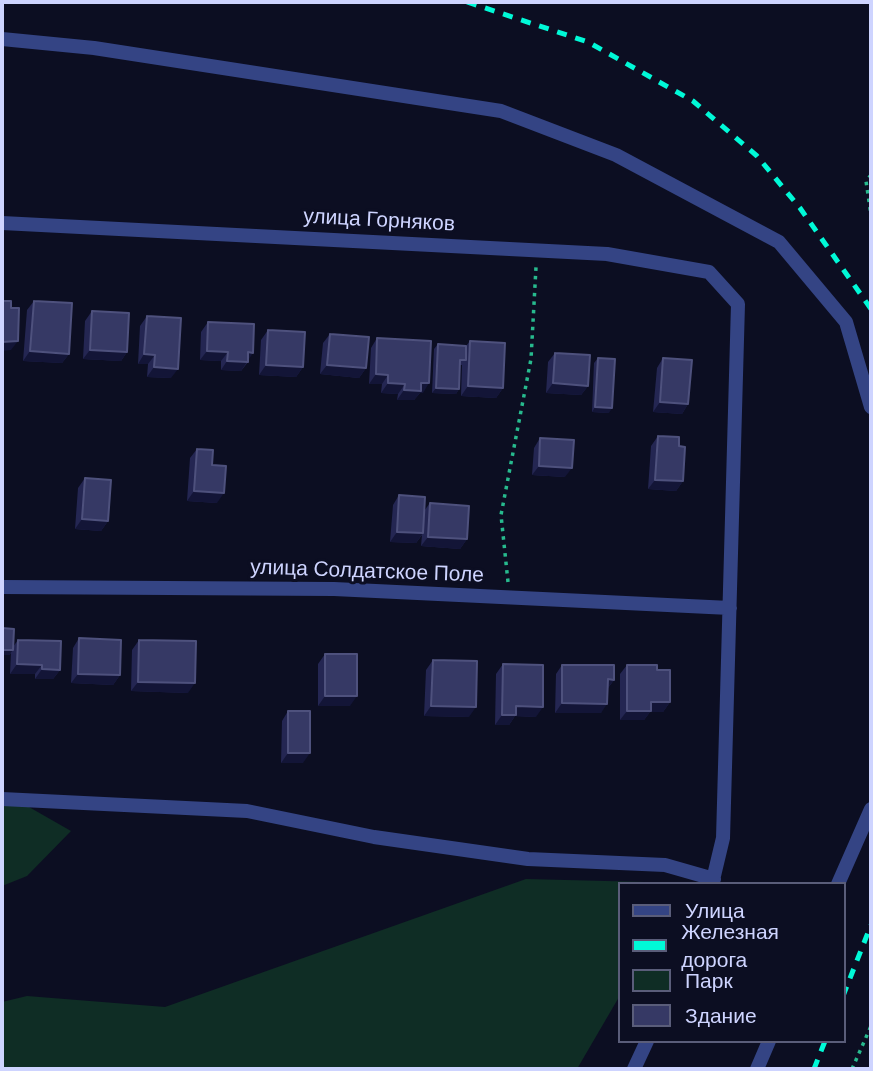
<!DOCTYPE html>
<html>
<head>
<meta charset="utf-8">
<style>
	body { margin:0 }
	#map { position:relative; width:873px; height:1071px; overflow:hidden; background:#0c0e22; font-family:"DM Sans",sans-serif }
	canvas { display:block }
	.frame { position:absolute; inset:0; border:4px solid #ced4ff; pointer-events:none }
	.legend { position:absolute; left:618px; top:882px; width:228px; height:161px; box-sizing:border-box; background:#0c0e22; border:2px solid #5a5d7a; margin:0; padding:9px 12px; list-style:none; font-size:21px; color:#ced4ff }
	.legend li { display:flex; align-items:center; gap:14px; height:35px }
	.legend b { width:35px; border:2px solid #5a5d7a }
</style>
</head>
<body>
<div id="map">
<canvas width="873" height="1071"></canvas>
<div class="frame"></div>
<ul class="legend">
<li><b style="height:9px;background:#344484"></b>Улица</li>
<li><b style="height:9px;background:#00f9d7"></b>Железная дорога</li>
<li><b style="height:19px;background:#0f2d25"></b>Парк</li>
<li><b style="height:19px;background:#363965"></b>Здание</li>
</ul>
</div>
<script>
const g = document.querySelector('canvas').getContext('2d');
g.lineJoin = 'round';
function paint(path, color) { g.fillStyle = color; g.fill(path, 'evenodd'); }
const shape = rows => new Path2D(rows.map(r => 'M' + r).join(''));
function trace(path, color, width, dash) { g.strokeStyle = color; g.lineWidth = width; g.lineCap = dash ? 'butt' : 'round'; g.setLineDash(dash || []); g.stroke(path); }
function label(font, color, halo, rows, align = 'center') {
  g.font = font + ' "DM Sans",sans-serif'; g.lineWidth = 6; g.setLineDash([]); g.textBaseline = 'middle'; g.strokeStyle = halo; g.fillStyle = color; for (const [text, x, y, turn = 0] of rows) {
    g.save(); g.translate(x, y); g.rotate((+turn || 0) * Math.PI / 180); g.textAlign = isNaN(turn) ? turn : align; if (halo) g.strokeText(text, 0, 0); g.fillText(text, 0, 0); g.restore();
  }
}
paint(shape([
	[2,798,15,799,71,831,27,876,2,886],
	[526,879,686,883,619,884,619,997,577,1069,2,1069,2,1002,27,996,165,1007]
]), '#0f2d25');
trace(shape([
	[871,175,866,181,871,215],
	[508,582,501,515,531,359,536,267],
	[852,1069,871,1026]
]), '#27ba8e', 3.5, [3.5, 5]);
trace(shape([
	[2,39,94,48,501,111,616,155,779,242,846,322,871,407],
	[2,223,607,254,709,272,738,304,723,838,712,884],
	[2,587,334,589,730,608],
	[2,799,247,811,374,837,528,859,665,865,714,879],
	[838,884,871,809],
	[634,1069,647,1041],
	[757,1069,769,1041]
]), '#344484', 14);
trace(shape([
	[467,2,588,42,693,101,757,156,800,208,871,309],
	[843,996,871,925],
	[814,1069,825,1041]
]), '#00f9d7', 5, [10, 9]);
paint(shape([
	[34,301,69,354,62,363,23,361,27,310],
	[92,311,127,352,121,361,83,359,85,321],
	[147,316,171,378,147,377,148,364,138,364,140,326],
	[208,322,248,359,248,362,241,371,221,370,221,361,200,360,201,332],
	[268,330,303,367,296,377,259,375,261,340],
	[330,334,366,368,359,378,320,374,323,343],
	[377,338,423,393,420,393,414,400,397,400,398,394,381,393,382,384,369,384,371,348],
	[470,341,503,388,496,398,461,396,462,365,460,365,459,389,456,394,432,393,434,349,438,344,466,346],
	[555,353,588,386,581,395,546,393,548,362],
	[598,358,609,413,592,412,594,363],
	[663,358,688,404,682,414,653,412,657,368],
	[658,436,679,446,683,481,676,491,648,489,651,446],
	[540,438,565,477,532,475,534,448],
	[197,449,212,465,217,503,187,501,190,458],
	[85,478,108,521,101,531,75,529,78,488],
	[399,495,424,511,430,503,467,539,460,549,421,546,422,535,416,543,390,542,393,505],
	[2,628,13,647,18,640,60,670,53,679,35,679,35,674,10,674,11,653,9,655,2,655],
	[79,638,120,675,113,685,71,683,73,648],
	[139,640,188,693,131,691,132,650],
	[325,654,350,706,318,706,318,664],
	[433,660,469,717,424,716,426,670],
	[503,664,536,717,515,716,509,725,495,725,496,674],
	[562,665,614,680,608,688,601,713,555,713,556,674],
	[627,665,657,670,670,702,663,712,650,712,644,720,620,720,620,674],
	[288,711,303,763,281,763,282,721]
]), '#242652');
paint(shape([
	[18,341,11,350,2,351,2,342],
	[90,350,127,352,121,361,83,359],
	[30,351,69,354,62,363,23,361],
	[207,351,228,352,221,361,200,360],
	[248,352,253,353,241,371,221,370,227,361],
	[144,354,155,355,148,364,138,364],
	[266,365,303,367,296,377,259,375],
	[327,365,366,368,359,378,320,374],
	[154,367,178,369,171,378,147,377],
	[376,374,388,375,382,384,369,384],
	[388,383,405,384,398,394,381,393],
	[421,383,429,383,423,393,420,393,414,400,397,400,404,390],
	[553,383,588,386,581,395,546,393],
	[468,386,503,388,496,398,461,396],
	[436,388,459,389,456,394,432,393],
	[660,402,688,404,682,414,653,412],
	[595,407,612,408,609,413,592,412],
	[539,466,572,468,565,477,532,475],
	[655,480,683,481,676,491,648,489],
	[194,491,224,493,217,503,187,501],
	[82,519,108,521,101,531,75,529],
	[397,532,423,533,416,543,390,542],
	[428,537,467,539,460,549,421,546],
	[2,650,13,650,9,655,2,655],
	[17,664,42,665,35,674,10,674],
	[42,669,60,670,53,679,35,679],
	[78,674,120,675,113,685,71,683],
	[608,679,614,680,607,689],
	[138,682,195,683,188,693,131,691],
	[325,696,357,696,350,706,318,706],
	[651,702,670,702,663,712,650,712,644,720,620,720,627,711],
	[562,703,607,704,601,713,555,713],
	[431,706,476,707,469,717,424,716],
	[516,706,543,707,536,717,515,716,509,725,495,725,502,715],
	[288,753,310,753,303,763,281,763]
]), '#131537');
const building = shape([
	[2,301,11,301,11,308,19,308,18,341,2,342,2,301],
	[34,301,72,303,69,354,30,351,34,301],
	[92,311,129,313,127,352,90,350,92,311],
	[147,316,181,318,178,369,154,367,155,355,144,354,147,316],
	[208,322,254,324,253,353,248,352,248,362,227,361,228,352,207,351,208,322],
	[268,330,305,332,303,367,266,365,268,330],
	[330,334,369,337,366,368,327,365,330,334],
	[377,338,431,341,429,383,421,383,421,391,404,390,405,384,388,383,388,375,376,374,377,338],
	[470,341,505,343,503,388,468,386,470,341],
	[438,344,466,346,466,360,460,360,459,389,436,388,438,344],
	[555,353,590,355,588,386,553,383,555,353],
	[598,358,615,359,612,408,595,407,598,358],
	[663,358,692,360,688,404,660,402,663,358],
	[658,436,679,437,679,446,685,447,683,481,655,480,658,436],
	[540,438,574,440,572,468,539,466,540,438],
	[197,449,213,450,212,465,226,466,224,493,194,491,197,449],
	[85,478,111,480,108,521,82,519,85,478],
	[399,495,425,497,423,533,397,532,399,495],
	[430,503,469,506,467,539,428,537,430,503],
	[2,628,14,629,13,650,2,650,2,628],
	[79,638,121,640,120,675,78,674,79,638],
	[18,640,61,641,60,670,42,669,42,665,17,664,18,640],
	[139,640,196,641,195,683,138,682,139,640],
	[325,654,357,654,357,696,325,696,325,654],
	[433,660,477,661,476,707,431,706,433,660],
	[503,664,543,665,543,707,516,706,516,715,502,715,503,664],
	[562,665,614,665,614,680,608,679,607,704,562,703,562,665],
	[627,665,657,665,657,670,670,670,670,702,651,702,651,711,627,711,627,665],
	[288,711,310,711,310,753,288,753,288,711]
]);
paint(building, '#363965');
trace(building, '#4e517d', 2);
label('21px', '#ced4ff', '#0c0e22', [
	["улица Горняков",379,221,3],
	["улица Солдатское Поле",367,572,2]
]);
</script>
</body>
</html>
